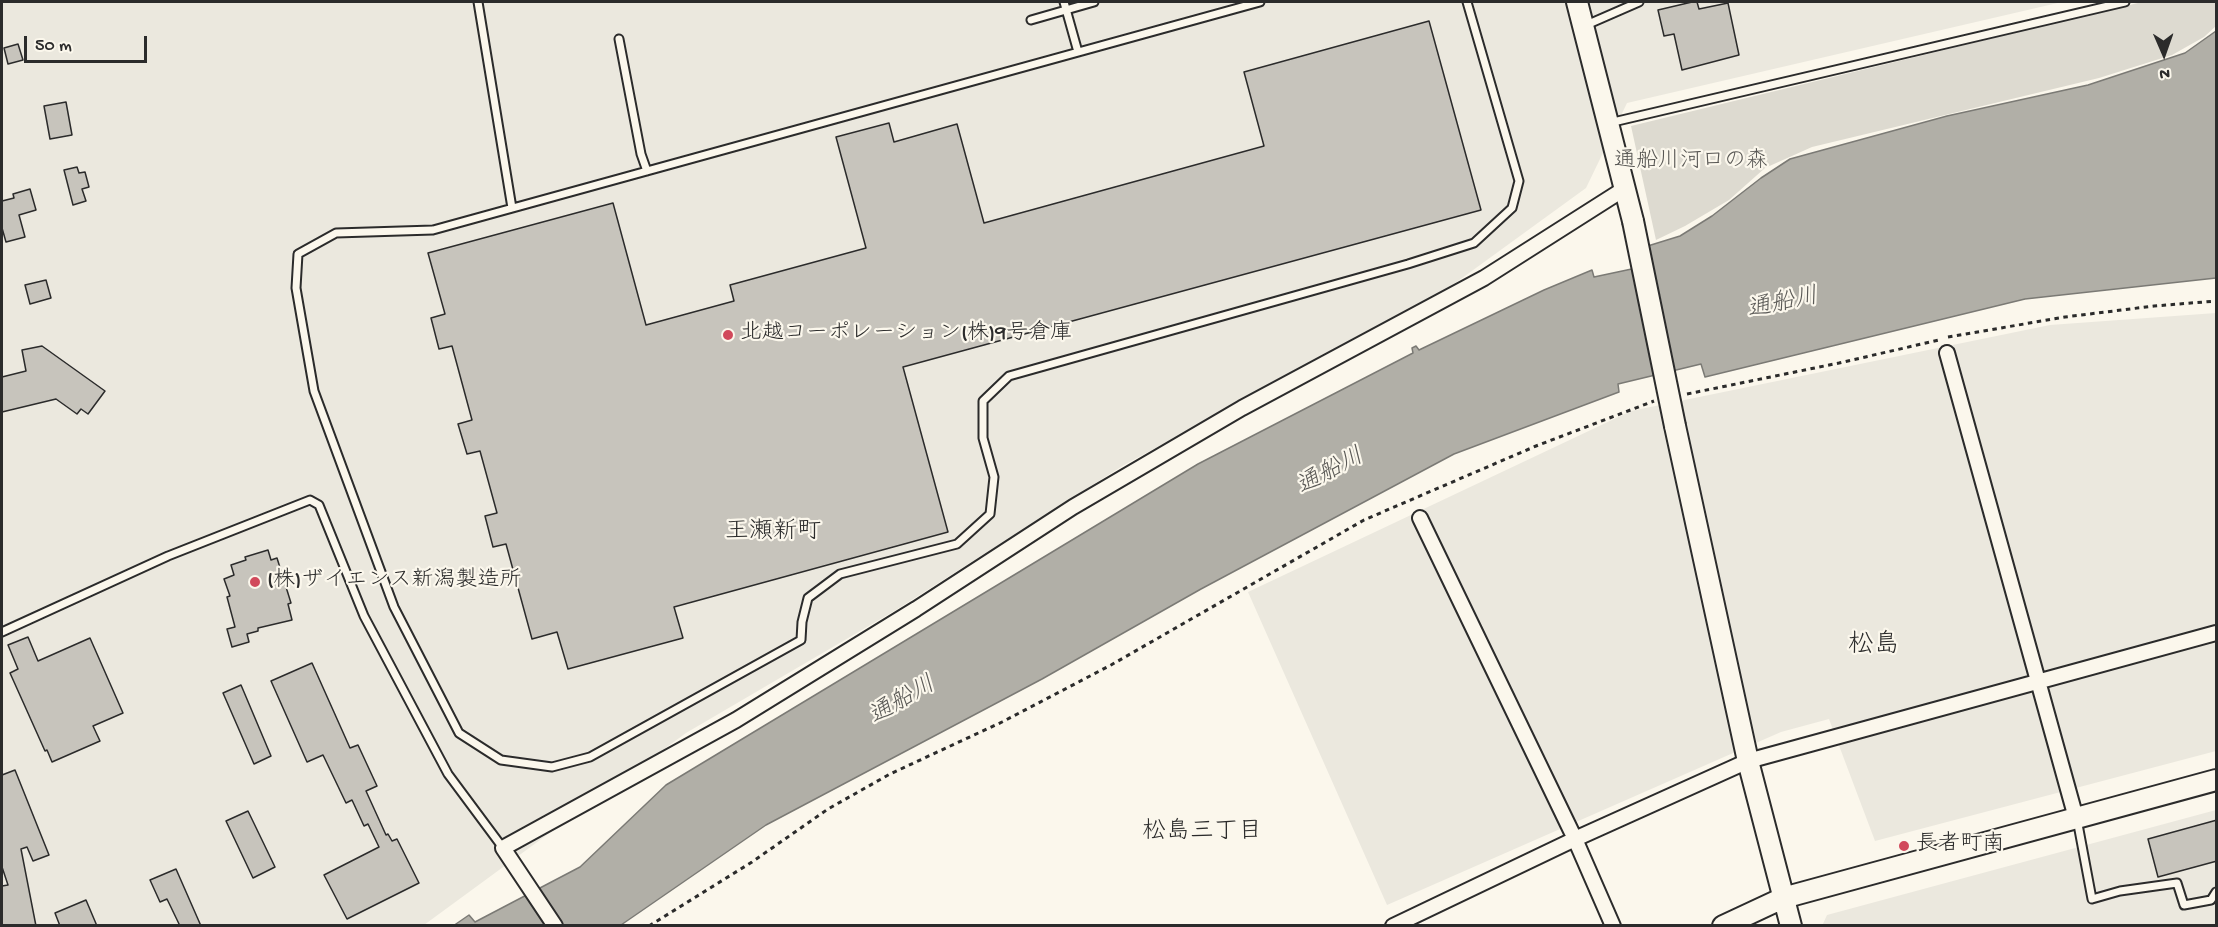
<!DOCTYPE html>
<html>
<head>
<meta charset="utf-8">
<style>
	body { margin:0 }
	#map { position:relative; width:2218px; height:927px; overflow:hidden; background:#fbf7ec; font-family:"Gochi Hand",sans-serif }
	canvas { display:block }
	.frame { position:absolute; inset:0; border:3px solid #2b2b2b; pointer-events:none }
	.north { position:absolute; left:2134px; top:24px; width:60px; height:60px; -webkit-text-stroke:4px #fbf7ec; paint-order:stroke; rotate:178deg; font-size:16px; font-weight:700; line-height:24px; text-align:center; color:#2b2b2b }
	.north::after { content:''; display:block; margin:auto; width:21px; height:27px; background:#2b2b2b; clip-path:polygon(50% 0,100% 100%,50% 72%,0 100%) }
	.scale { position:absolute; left:24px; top:36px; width:123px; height:27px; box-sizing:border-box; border:3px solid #2b2b2b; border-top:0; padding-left:8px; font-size:18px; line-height:21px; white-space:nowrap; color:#2b2b2b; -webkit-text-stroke:4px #fbf7ec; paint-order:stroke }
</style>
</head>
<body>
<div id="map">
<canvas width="2218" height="927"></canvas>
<div class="frame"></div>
<div class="north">N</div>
<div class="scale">50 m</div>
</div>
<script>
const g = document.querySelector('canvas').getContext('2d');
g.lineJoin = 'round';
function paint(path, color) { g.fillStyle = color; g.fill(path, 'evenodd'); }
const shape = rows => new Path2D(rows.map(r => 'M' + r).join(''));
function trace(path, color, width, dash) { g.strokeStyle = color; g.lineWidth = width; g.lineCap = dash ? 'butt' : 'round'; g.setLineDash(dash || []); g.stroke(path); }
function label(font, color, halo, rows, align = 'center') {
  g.font = font + ' "Gochi Hand","Klee One",sans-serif'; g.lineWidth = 4.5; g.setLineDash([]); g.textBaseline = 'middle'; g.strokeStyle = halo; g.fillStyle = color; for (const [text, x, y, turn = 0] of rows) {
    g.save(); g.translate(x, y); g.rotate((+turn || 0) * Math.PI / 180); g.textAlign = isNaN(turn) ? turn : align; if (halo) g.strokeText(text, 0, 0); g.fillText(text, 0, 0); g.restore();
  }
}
paint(shape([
	[2,2,2062,2,1627,103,1586,188,1436,297,1124,465,896,610,686,733,424,925,2,926],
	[2216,313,2216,751,1875,841,1829,719,1781,732,1387,905,1248,592,1631,411,2050,325],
	[2216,810,2216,925,1822,926,1827,915]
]), '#ebe8de');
paint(shape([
	[2142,2,2216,2,2216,26,2204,37,2172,55,2099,78,1812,147,1765,168,1729,200,1685,226,1656,240,1631,126]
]), '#dddad0');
const water = shape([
	[2216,31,2216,278,2025,299,1705,377,1701,364,1618,384,1619,392,1454,454,1201,589,1042,679,766,825,621,925,453,926,469,915,475,922,580,867,666,785,1198,464,1413,353,1412,348,1416,346,1419,350,1544,290,1592,270,1594,277,1641,267,1638,249,1680,236,1712,216,1761,178,1790,159,1947,116,2088,85,2185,53,2216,31]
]);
paint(water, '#b1afa7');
trace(water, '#7b7a75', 1.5);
const building = shape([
	[1692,2,1697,2,1699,9,1728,3,1739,55,1682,70,1674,34,1664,36,1658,10,1692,2],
	[1429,21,1481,210,903,367,948,532,674,607,683,638,568,669,557,632,532,639,506,544,493,547,485,516,497,513,480,451,467,454,458,424,472,420,452,346,439,349,431,318,445,314,428,253,613,203,646,325,734,301,730,285,866,248,836,137,889,123,894,142,957,124,984,223,1264,146,1244,72,1429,21],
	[18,44,23,60,8,64,4,48,18,44],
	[66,102,72,135,50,139,44,106,66,102],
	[77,167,79,173,85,172,89,187,82,189,86,201,73,205,64,170,77,167],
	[30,189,36,210,19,215,25,237,6,242,2,228,2,201,14,198,13,194,30,189],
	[46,280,51,298,30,304,25,285,46,280],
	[42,346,105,391,88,414,81,409,77,414,56,399,2,412,2,377,26,371,22,350,42,346],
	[268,550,271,560,277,558,291,603,288,604,292,620,258,628,258,631,247,634,249,642,232,647,227,629,235,627,227,597,230,596,224,579,234,575,231,565,246,560,245,557,268,550],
	[28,637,38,661,90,638,123,713,93,726,100,741,52,762,47,750,45,751,10,673,18,669,8,645,28,637],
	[312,663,350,748,358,745,377,786,366,791,386,835,388,834,392,841,397,839,419,883,347,919,324,875,379,847,368,824,364,826,352,800,346,803,323,755,307,762,271,681,312,663],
	[241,685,271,756,254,764,223,693,241,685],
	[15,770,49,855,33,861,27,847,21,849,36,926,2,926,2,886,8,885,2,867,2,775,15,770],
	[248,811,275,867,253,878,226,821,248,811],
	[2217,820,2217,861,2158,877,2148,839,2217,820],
	[176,869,201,926,180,926,167,899,160,902,150,880,176,869],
	[86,900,97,926,60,926,55,913,86,900]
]);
paint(building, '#c7c4bc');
trace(building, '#2b2b2b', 1.5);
const lane = shape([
	[478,2,512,208],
	[1064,2,1078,52],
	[1260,2,433,230,336,233,298,254,296,288,314,391,394,607,459,733,501,760,552,767,590,757,801,640,802,622,808,598,840,574,957,544,990,514,994,477,983,438,983,401,1009,376,1408,264,1474,243,1512,208,1519,181,1467,2],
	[1031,20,1094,2],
	[1584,26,1639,2],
	[619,39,641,154,647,171],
	[1609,123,2125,2],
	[2,632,168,556,310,500,319,505,364,616,448,774,503,848],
	[2077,819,2092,899,2120,891,2177,883,2184,905,2211,900,2216,892]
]);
const street = shape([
	[1947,353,2076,818],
	[1420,518,1575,839,1613,926],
	[555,926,503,848,736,720,916,609,1073,507,1242,408,1484,278,1624,189],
	[1393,926,1575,839,1748,761,2216,633]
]);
const secondary = shape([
	[1577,2,1633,221],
	[1675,426,1748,761,1791,926],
	[1723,926,1783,898,2216,780]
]);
trace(lane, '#2b2b2b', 11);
trace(street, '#2b2b2b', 18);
trace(secondary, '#2b2b2b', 24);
trace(shape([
	[1948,337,2065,317,2154,306,2216,301],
	[1687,394,1839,363,1939,340],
	[649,926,752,862,828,809,890,774,1002,722,1111,665,1364,520,1536,446,1654,401]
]), '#2b2b2b', 3, [4.5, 4.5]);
trace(lane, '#fbf7ec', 7);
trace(street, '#fbf7ec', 14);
trace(secondary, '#fbf7ec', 20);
const secondaryBridge = shape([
	[1633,221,1675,426]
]);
trace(secondaryBridge, '#2b2b2b', 24, []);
trace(secondaryBridge, '#fbf7ec', 20);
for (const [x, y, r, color] of [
	[728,335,6,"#d1495b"],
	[255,582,6,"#d1495b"],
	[1904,846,6,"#d1495b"]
]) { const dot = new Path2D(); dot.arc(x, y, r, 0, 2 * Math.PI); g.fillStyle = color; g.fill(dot); trace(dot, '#fbf7ec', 2); }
label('22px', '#585754', '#fbf7ec', [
	["通船川河口の森",1691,163]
]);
label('22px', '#2b2b2b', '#fbf7ec', [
	["北越コーポレーション(株)9号倉庫",740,335],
	["(株)ザイエンス新潟製造所",267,582],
	["長者町南",1916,846]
], 'left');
label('italic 24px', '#5a5956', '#fbf7ec', [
	["通船川",1783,305,-12],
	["通船川",1331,473,-28],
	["通船川",903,702,-30]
]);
label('24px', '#2b2b2b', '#fbf7ec', [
	["王瀬新町",773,533],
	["松島三丁目",1202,833]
]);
label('26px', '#2b2b2b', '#fbf7ec', [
	["松島",1874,647]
]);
</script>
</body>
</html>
